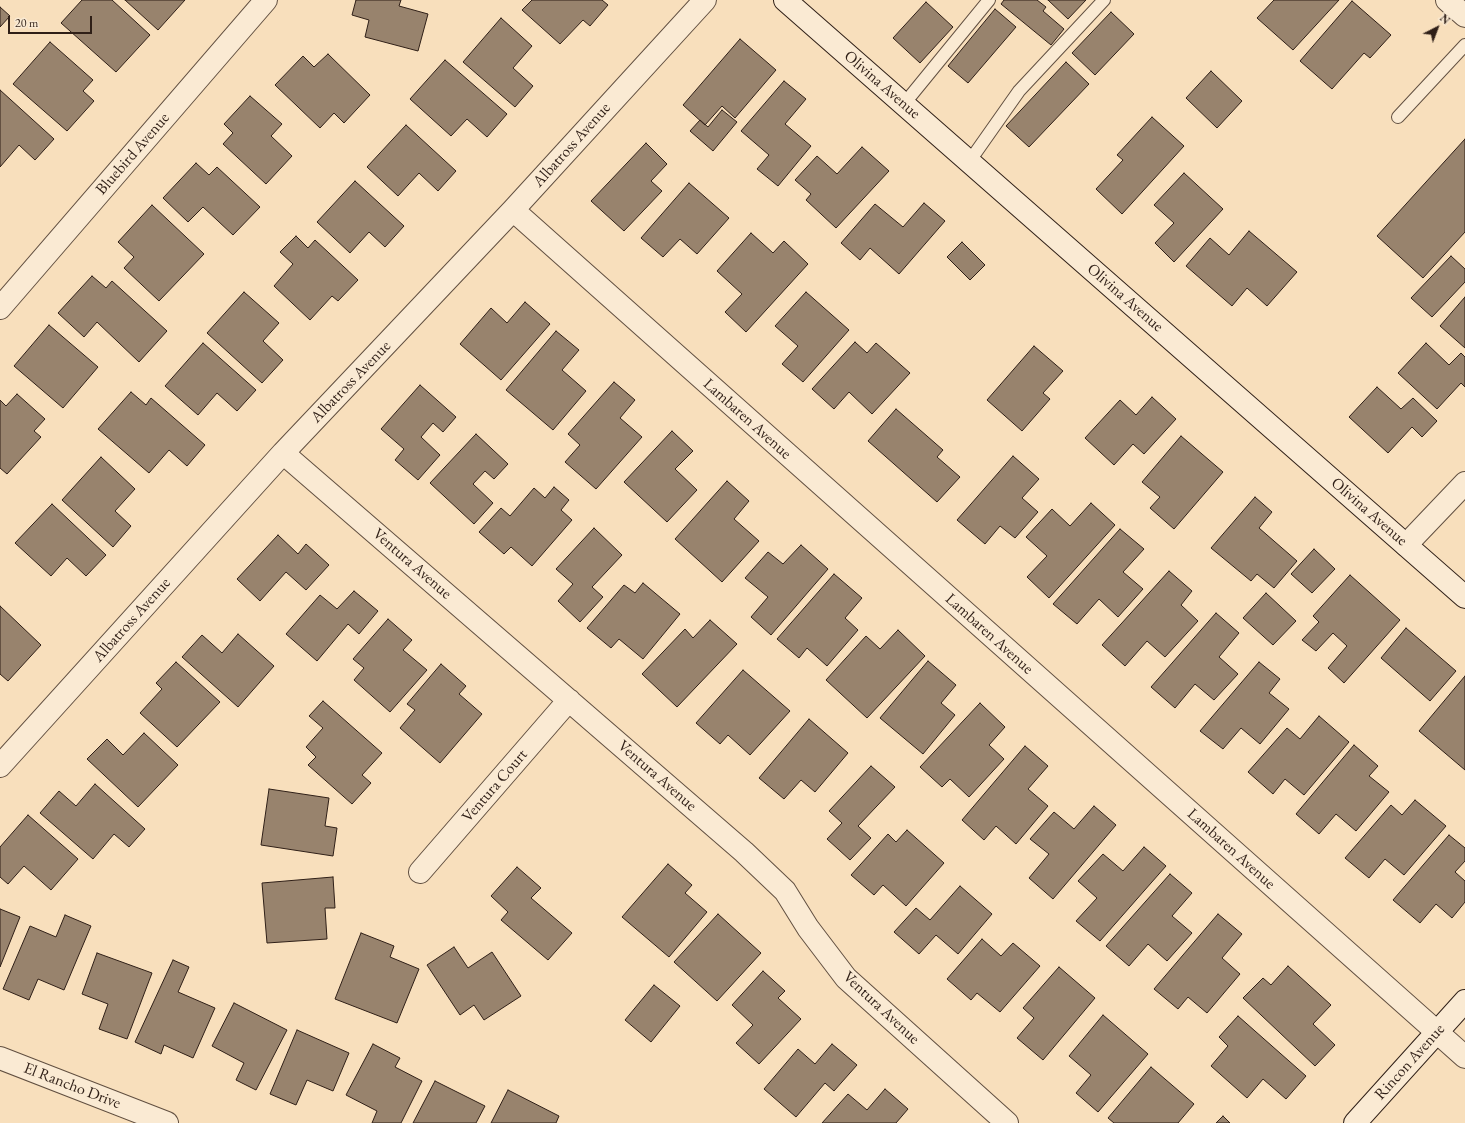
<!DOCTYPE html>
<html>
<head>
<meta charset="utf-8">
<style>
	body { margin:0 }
	#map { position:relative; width:1465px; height:1123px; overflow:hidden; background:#f8dfbc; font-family:"EB Garamond",serif }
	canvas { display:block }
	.north { position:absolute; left:1417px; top:8px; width:40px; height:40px; -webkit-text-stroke:3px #faead3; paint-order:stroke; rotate:42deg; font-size:11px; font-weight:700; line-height:16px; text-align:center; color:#2f1f17 }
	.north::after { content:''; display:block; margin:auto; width:14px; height:18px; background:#2f1f17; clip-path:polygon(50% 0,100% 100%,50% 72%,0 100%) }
	.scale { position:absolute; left:8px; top:16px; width:84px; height:18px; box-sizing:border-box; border:2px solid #2f1f17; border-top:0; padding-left:5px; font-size:12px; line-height:14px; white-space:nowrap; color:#2f1f17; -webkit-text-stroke:3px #faead3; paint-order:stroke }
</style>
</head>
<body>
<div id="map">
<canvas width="1465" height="1123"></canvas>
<div class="north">N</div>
<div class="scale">20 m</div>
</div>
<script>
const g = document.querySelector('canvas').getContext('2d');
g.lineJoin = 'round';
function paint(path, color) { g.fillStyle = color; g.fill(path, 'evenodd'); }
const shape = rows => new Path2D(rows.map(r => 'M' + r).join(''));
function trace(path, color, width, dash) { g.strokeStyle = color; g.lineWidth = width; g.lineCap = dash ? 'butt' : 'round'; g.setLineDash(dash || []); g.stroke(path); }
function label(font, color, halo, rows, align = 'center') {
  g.font = font + ' "EB Garamond",serif'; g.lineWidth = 3.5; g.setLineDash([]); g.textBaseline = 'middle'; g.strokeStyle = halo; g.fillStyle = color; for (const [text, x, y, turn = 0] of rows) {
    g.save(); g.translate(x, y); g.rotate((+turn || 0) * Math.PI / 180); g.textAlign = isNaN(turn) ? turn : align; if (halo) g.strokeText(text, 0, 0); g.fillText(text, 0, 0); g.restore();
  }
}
const building = shape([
	[82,0,112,0,150,35,116,72,61,23,82,0],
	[125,0,185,0,158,30,125,0],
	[356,0,401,0,399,6,428,14,418,51,365,37,369,20,352,15,356,0],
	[532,0,602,0,608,5,590,26,583,20,560,44,522,10,532,0],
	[1004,0,1037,0,1046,7,1043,11,1064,29,1051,45,1001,4,1004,0],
	[1048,0,1086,0,1068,19,1048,0],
	[1274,0,1339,0,1293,50,1257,18,1274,0],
	[1352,1,1391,35,1370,58,1364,53,1332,89,1300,61,1352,1],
	[926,2,953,27,920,63,893,38,926,2],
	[0,7,10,16,0,27,0,7],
	[995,9,1016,27,968,83,948,66,995,9],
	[1111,12,1134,34,1095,75,1072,53,1111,12],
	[501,18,532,46,513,68,533,86,515,107,463,62,501,18],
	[740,39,776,70,735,118,722,106,705,125,683,105,740,39],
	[50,42,93,80,83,91,94,101,67,131,13,84,50,42],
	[328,54,370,95,344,123,334,113,320,128,275,85,303,56,314,67,328,54],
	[445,60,507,114,487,137,467,119,451,136,410,99,445,60],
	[1066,62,1089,84,1029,147,1006,126,1066,62],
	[1211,71,1242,101,1217,128,1186,98,1211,71],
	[784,81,806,99,785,124,811,146,778,186,757,169,769,155,741,131,784,81],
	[0,90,54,139,35,160,19,145,0,167,0,90],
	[250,96,282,124,271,136,292,156,266,184,223,144,233,133,224,124,250,96],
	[722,110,737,122,713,151,690,131,700,120,708,127,722,110],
	[1152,117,1184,146,1122,214,1096,189,1123,160,1117,155,1152,117],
	[406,125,456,171,438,191,419,173,398,196,367,167,406,125],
	[1465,139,1465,232,1423,278,1377,236,1465,139],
	[646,143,667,164,651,181,662,191,624,231,591,201,646,143],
	[862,147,889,171,836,228,806,200,811,194,795,180,817,156,837,174,862,147],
	[196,163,209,175,217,167,260,207,233,235,203,207,188,222,163,198,196,163],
	[1184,173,1223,209,1174,262,1155,243,1174,223,1154,205,1184,173],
	[355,181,404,226,385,247,369,232,350,253,317,222,355,181],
	[689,183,729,218,697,254,680,239,663,257,641,238,689,183],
	[924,203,945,221,899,274,870,248,860,260,841,243,875,204,903,227,924,203],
	[152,205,204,254,159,301,124,268,134,257,118,242,152,205],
	[1249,231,1297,272,1267,306,1247,288,1232,306,1186,266,1210,238,1229,255,1249,231],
	[751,233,773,253,784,241,808,264,746,332,725,312,742,294,717,271,751,233],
	[296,236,308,248,315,240,358,280,338,301,332,296,310,320,274,286,293,264,280,252,296,236],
	[962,242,985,265,970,280,947,257,962,242],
	[1451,256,1465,269,1465,282,1432,317,1411,298,1451,256],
	[92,276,106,288,112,281,167,331,139,362,97,322,84,337,58,313,92,276],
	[244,292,279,323,263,341,283,360,262,383,207,333,244,292],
	[806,292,849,330,803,382,782,364,798,346,775,326,806,292],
	[1465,297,1465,348,1440,326,1465,297],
	[525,302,550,324,501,380,460,344,491,308,507,323,525,302],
	[49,325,98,367,63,408,14,366,49,325],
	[556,331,579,350,562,370,586,391,553,430,506,390,556,331],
	[855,342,867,353,876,343,910,373,872,414,849,392,834,409,812,389,855,342],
	[203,343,256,390,237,411,217,393,198,415,165,386,203,343],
	[1426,343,1449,365,1461,353,1465,357,1465,387,1461,383,1437,409,1398,373,1426,343],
	[1034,346,1063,371,1043,393,1050,399,1022,431,987,400,1034,346],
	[614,382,635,400,620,418,642,437,596,489,565,462,580,445,568,434,614,382],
	[420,385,456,417,443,432,433,423,421,437,440,455,418,480,395,460,404,449,381,429,420,385],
	[1377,387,1401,409,1413,398,1437,421,1422,437,1412,427,1388,453,1349,417,1377,387],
	[131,392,146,405,151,398,205,445,187,466,169,450,149,473,98,429,131,392],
	[17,394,45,419,34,431,41,437,7,474,0,468,0,400,6,406,17,394],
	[1152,397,1176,419,1144,454,1133,444,1114,465,1085,438,1120,400,1136,415,1152,397],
	[896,409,943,450,937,457,960,477,937,502,868,441,896,409],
	[672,431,693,451,675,469,697,490,667,522,624,482,672,431],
	[476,434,508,464,494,479,485,471,473,484,493,503,474,524,430,483,476,434],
	[1181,436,1223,472,1174,529,1150,508,1160,497,1142,482,1181,436],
	[1013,456,1039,479,1022,498,1038,512,1015,538,1000,526,985,544,957,520,1013,456],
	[101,457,135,489,115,511,131,526,113,547,62,500,101,457],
	[727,481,749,501,734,519,759,541,722,582,675,539,727,481],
	[554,487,569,500,561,510,572,520,532,566,511,547,504,554,479,532,501,508,510,516,534,488,545,498,554,487],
	[1255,497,1272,512,1259,528,1297,561,1274,588,1257,574,1251,581,1211,548,1255,497],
	[1091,503,1115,525,1049,598,1027,577,1047,556,1026,537,1052,509,1070,526,1091,503],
	[52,504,106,555,86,576,67,558,51,576,15,543,52,504],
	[594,528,622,555,592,587,603,597,580,622,558,601,573,584,556,569,594,528],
	[1120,529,1144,549,1123,572,1143,589,1118,617,1099,599,1077,624,1053,604,1120,529],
	[278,535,298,554,306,544,329,565,306,590,286,572,260,601,237,579,278,535],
	[801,545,828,569,771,635,751,617,768,597,745,578,768,552,783,564,801,545],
	[1314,549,1335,569,1312,593,1291,574,1314,549],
	[1169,571,1192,591,1181,605,1198,621,1165,657,1147,641,1125,666,1102,645,1169,571],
	[834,574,862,598,845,618,858,630,827,666,807,648,799,658,777,639,834,574],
	[1350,575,1400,620,1344,683,1328,668,1347,646,1333,633,1316,651,1302,640,1319,622,1313,616,1350,575],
	[643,583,680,614,643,659,619,639,611,648,587,628,624,585,635,593,643,583],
	[354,591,378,611,359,634,348,624,317,661,286,634,320,595,337,609,354,591],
	[1266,593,1296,621,1273,645,1243,618,1266,593],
	[0,606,41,645,8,681,0,674,0,606],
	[1216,613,1239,633,1219,657,1238,674,1214,700,1195,684,1175,708,1151,687,1216,613],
	[388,619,412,640,403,650,427,670,390,712,354,680,364,668,353,659,388,619],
	[710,620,737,644,677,707,642,674,685,629,693,638,710,620],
	[1406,628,1456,671,1430,701,1381,658,1406,628],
	[898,630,925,656,867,718,826,680,866,636,880,649,898,630],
	[238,634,274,666,238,707,182,657,202,635,222,653,238,634],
	[928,661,956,685,941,703,955,715,923,754,880,718,928,661],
	[176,662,220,702,177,747,140,713,162,689,156,683,176,662],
	[1259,662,1280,679,1269,693,1289,709,1260,744,1241,728,1223,749,1200,731,1259,662],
	[441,664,466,686,459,694,482,714,440,763,400,728,415,710,407,704,441,664],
	[743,670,790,711,750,755,728,735,720,744,696,723,743,670],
	[1465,676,1465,770,1419,731,1465,676],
	[323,701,382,753,362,775,371,783,352,804,308,765,316,757,306,747,323,728,309,716,323,701],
	[980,703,1005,727,989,745,1004,759,969,797,950,779,942,787,920,767,980,703],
	[1319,716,1349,742,1304,795,1285,779,1273,794,1248,772,1287,728,1300,739,1319,716],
	[809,719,848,753,815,792,801,780,784,799,759,778,809,719],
	[144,733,178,765,138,807,87,759,107,739,123,755,144,733],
	[1354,745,1378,766,1369,776,1389,792,1356,831,1336,814,1319,834,1296,814,1354,745],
	[1025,746,1048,766,1028,789,1048,806,1016,844,996,826,984,840,962,820,1025,746],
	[871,766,895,787,858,826,871,838,850,860,827,839,842,823,829,811,871,766],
	[95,784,145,829,129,847,114,834,93,859,40,813,59,791,76,806,95,784],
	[269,789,329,798,325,826,337,828,333,856,261,845,269,789],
	[1415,800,1446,826,1404,875,1385,859,1369,878,1345,858,1391,805,1402,815,1415,800],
	[1094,806,1116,825,1053,899,1029,878,1049,854,1030,839,1054,812,1074,829,1094,806],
	[28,815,78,859,51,890,24,866,8,884,0,877,0,847,28,815],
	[907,830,944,863,906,906,883,885,874,895,851,875,888,834,896,842,907,830],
	[1449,835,1465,848,1465,861,1455,872,1465,881,1465,902,1452,918,1436,904,1420,923,1393,900,1449,835],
	[1144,847,1166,866,1100,941,1076,921,1097,898,1078,881,1103,854,1123,871,1144,847],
	[668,864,692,885,685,893,707,912,669,957,622,917,668,864],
	[517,867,541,888,531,898,572,933,548,960,501,920,508,912,491,896,517,867],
	[1170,874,1192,893,1172,916,1192,933,1167,961,1148,944,1129,966,1106,946,1170,874],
	[333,877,335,908,325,908,327,939,267,943,262,883,333,877],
	[960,886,992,914,958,954,936,935,919,954,894,932,916,908,930,920,960,886],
	[0,909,20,917,0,967,0,909],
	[718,914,761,953,717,1001,674,962,718,914],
	[1218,914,1242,934,1222,958,1240,974,1207,1013,1188,997,1178,1009,1154,989,1218,914],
	[65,915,91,926,64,990,38,979,29,1000,3,989,30,926,56,937,65,915],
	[361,933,394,946,390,957,419,969,397,1023,335,999,361,933],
	[982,939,1001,956,1013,943,1040,966,1000,1012,977,993,971,1000,947,979,982,939],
	[454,947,468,968,492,952,521,996,484,1020,474,1005,460,1015,427,965,454,947],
	[97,953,152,973,127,1039,99,1029,108,1004,82,994,97,953],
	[173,960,189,967,178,992,215,1008,193,1058,164,1045,161,1054,135,1042,173,960],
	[1288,966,1331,1005,1313,1024,1335,1045,1315,1066,1243,998,1263,978,1271,985,1288,966],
	[1059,967,1095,998,1043,1060,1017,1038,1034,1018,1023,1008,1059,967],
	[763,971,785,991,778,998,801,1019,759,1064,736,1043,753,1025,732,1005,763,971],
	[654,985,680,1006,651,1042,625,1020,654,985],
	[234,1003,287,1030,256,1090,236,1080,244,1063,212,1046,234,1003],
	[1103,1015,1148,1054,1098,1112,1076,1093,1091,1075,1069,1056,1103,1015],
	[1238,1016,1306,1076,1286,1099,1263,1079,1247,1098,1211,1066,1228,1046,1219,1037,1238,1016],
	[297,1030,349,1053,333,1091,307,1080,296,1105,270,1094,297,1030],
	[373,1044,400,1058,395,1067,422,1081,401,1123,372,1123,377,1111,346,1095,373,1044],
	[832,1044,857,1065,834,1091,825,1083,796,1117,764,1089,798,1049,815,1064,832,1044],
	[1151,1067,1194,1104,1178,1123,1114,1123,1108,1118,1151,1067],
	[435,1081,485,1106,476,1123,413,1123,435,1081],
	[885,1089,908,1109,896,1123,822,1123,848,1094,867,1110,885,1089],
	[508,1090,559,1116,556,1123,491,1123,508,1090],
	[1223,1116,1230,1123,1216,1123,1223,1116]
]);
paint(building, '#98836d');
trace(building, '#2f1f17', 1);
const lane = shape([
	[904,104,989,0],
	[1398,117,1465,45],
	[969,162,1019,91,1104,0]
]);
const street = shape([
	[1447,0,1465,16],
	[513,210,1465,1057],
	[0,308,266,0],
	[283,453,744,852,785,891,808,928,846,978,1007,1123],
	[1406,545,1465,483],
	[0,766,283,453,513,210,705,0],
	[420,872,569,700],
	[0,1058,167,1123]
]);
const secondary = shape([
	[785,0,1465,597],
	[1355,1123,1465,1001]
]);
trace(lane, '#614f40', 14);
trace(street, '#614f40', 24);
trace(secondary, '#2f1f17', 24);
trace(lane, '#faead3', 12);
trace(street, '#faead3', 22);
trace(secondary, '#faead3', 22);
label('16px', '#2f1f17', '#faead3', [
	["Olivina Avenue",882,85,41],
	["Albatross Avenue",572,145,-48],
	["Bluebird Avenue",133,154,-49],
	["Olivina Avenue",1125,298,41],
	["Albatross Avenue",351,382,-46],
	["Lambaren Avenue",747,419,42],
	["Olivina Avenue",1369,512,41],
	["Ventura Avenue",412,564,41],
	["Albatross Avenue",132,620,-48],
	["Lambaren Avenue",989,634,42],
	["Ventura Avenue",657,776,41],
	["Ventura Court",495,786,-49],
	["Lambaren Avenue",1231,849,42],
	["Ventura Avenue",881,1008,43],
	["Rincon Avenue",1410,1062,-48],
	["El Rancho Drive",72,1086,21]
]);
</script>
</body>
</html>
